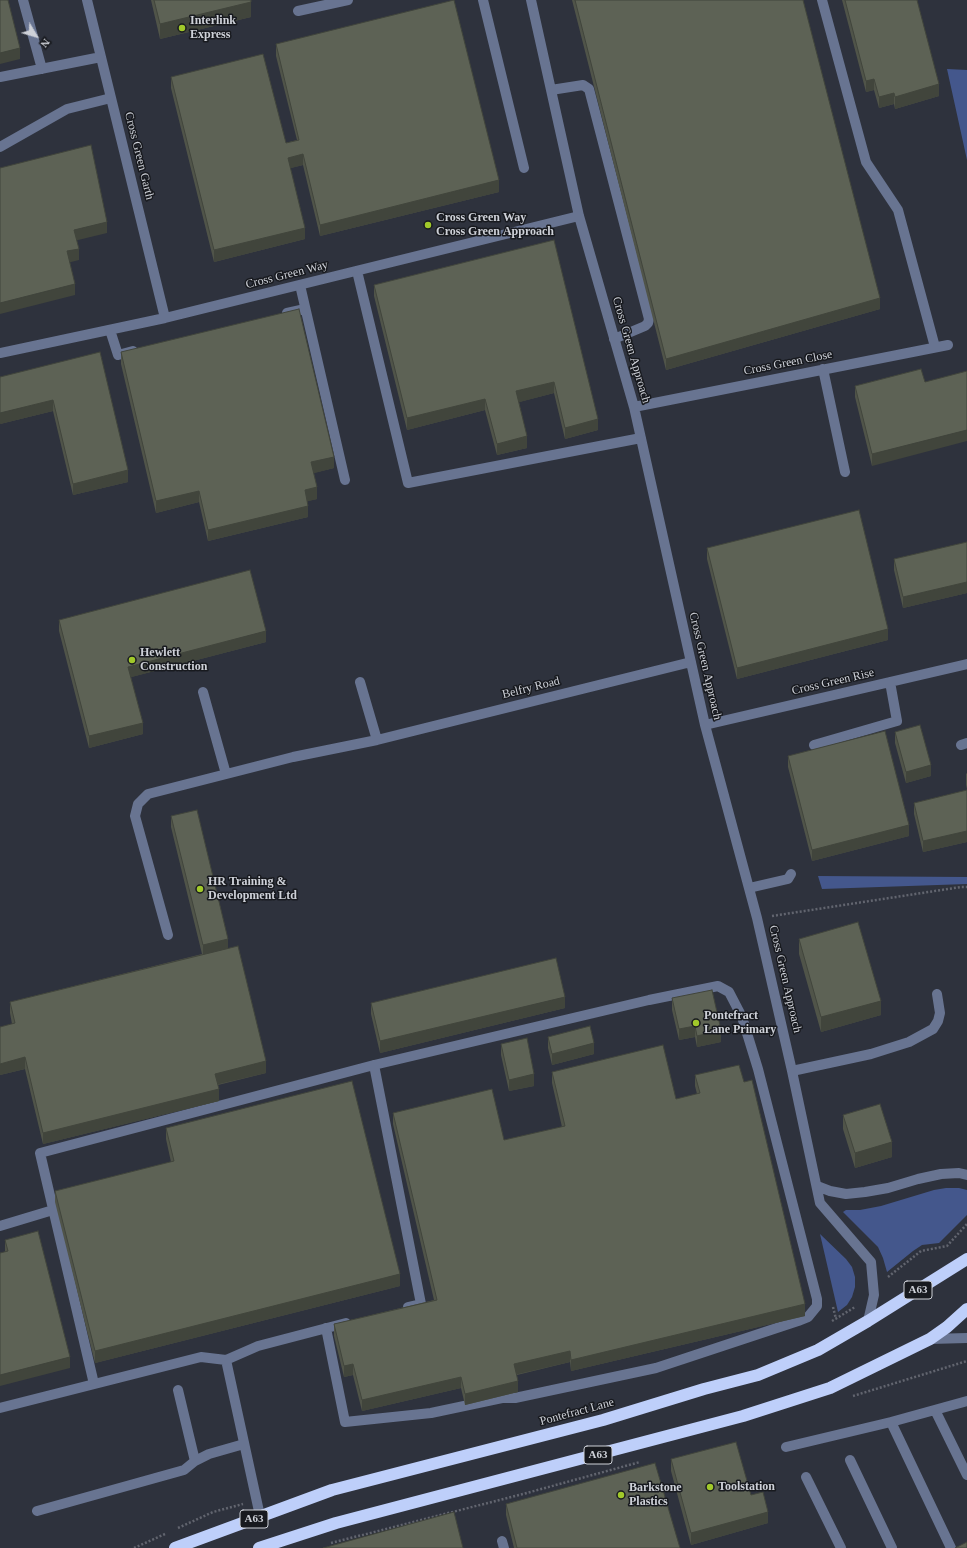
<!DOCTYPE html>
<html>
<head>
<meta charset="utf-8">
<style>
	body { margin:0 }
	#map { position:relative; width:967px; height:1548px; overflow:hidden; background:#2e323d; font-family:"Times New Roman",serif }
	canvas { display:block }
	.north { position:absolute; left:16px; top:16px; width:40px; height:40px; -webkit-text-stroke:3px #181a1f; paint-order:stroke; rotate:128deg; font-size:11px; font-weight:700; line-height:16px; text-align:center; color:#ced1d8 }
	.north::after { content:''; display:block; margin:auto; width:14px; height:18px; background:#ced1d8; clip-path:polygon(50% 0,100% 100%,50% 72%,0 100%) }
</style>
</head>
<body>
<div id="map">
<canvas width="967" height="1548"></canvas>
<div class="north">N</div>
</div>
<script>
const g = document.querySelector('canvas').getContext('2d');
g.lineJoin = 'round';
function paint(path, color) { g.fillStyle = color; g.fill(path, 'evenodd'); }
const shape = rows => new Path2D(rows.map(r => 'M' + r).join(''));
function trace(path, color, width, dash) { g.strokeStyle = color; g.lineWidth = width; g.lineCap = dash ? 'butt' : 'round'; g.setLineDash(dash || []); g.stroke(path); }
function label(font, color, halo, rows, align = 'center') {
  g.font = font + ' "Times New Roman",serif'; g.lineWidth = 3; g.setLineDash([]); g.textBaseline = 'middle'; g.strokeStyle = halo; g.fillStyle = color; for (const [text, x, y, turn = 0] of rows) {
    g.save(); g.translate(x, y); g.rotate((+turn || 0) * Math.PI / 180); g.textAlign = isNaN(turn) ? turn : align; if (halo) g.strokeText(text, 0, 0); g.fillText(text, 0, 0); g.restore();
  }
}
paint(shape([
	[947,69,967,70,967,160],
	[818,876,967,877,967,884,822,889],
	[946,1188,959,1188,967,1190,967,1215,939,1243,922,1245,913,1251,887,1272,883,1258,878,1247,843,1212,846,1210,860,1210,881,1206,934,1190],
	[820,1234,846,1259,852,1267,855,1277,855,1287,852,1297,847,1305,838,1312]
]), '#44578c');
trace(shape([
	[772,916,961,887,967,887],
	[888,1277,921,1251,947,1246,967,1224],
	[833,1307,836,1319],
	[832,1321,855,1307],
	[853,1396,967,1361],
	[178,1528,213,1512,243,1504],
	[331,1543,523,1494,640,1462],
	[134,1548,165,1534]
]), '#62656f', 2.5, [2, 2]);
trace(shape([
	[23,0,42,69],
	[87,0,165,318],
	[483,0,524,168],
	[531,0,579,216,634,407,705,725,757,918,792,1071,820,1203,871,1262,874,1295,868,1321],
	[822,0,866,162,898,210,935,347],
	[298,11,348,0],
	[0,77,101,57],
	[551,90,583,85,589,89,649,319,648,323,645,326,614,339],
	[0,147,67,109,111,98],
	[357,271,408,483,641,438],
	[300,285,345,480],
	[287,313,305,309],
	[110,330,118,355,133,351],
	[0,353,165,318,579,216],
	[823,369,845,472],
	[634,407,948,345],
	[360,682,377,740],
	[203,692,226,774],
	[705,725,967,664],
	[814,745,897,721,890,682],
	[961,745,967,743],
	[749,888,788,879,791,874],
	[168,935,135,816,138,804,148,794,293,757,377,740,691,662],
	[374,1065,421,1304,408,1307],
	[792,1071,871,1054,909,1042,933,1029,938,1021,940,1013,937,994],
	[817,1186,830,1191,846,1194,865,1192,888,1188,918,1179,941,1174,959,1173,967,1175],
	[0,1226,53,1210],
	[930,1339,967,1338],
	[226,1360,258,1346,346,1323],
	[94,1384,40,1153,374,1065,649,1000,718,986,729,992,742,1017,758,1069,817,1299,817,1306,808,1317,798,1321,656,1368,515,1398,502,1398,431,1413,345,1422,326,1328],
	[178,1390,195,1461],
	[0,1408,201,1357,226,1360,260,1516],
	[935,1410,967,1475],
	[786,1447,891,1422],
	[850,1460,892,1548],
	[806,1477,841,1548],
	[37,1511,184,1470,195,1461,209,1454,244,1444],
	[502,1541,504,1548],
	[951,1548,891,1422,967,1401]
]), '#687491', 10);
trace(shape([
	[175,1548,332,1490,603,1420,704,1389,758,1375,818,1350,868,1321,967,1259],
	[259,1548,336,1523,743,1416,830,1388,930,1339,947,1327,967,1309]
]), '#becffa', 12);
paint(shape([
	[151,0,251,0,251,17,160,39],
	[572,0,803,0,880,309,666,370],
	[842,0,917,0,939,96,895,109,894,104,879,108,874,90,866,92],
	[276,44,499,192,320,236,303,165,290,168,305,239,214,262,171,88,171,77,286,143,297,140,276,56],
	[554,240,598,430,565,439,554,393,519,402,527,448,497,455,485,410,407,430,374,296,374,285],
	[100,352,128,482,73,495,53,411,0,424],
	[121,352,334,468,313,473,317,499,307,501,308,517,208,541,199,502,156,513,121,364],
	[921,369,872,466,855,397,855,386],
	[967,542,967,593,903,608,894,570,894,559],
	[707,548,888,640,737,679,707,559],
	[59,620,266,642,131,677,143,734,89,748,59,631],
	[895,732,931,776,906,783,895,743],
	[788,756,909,836,812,861,788,767],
	[967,773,967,789,966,785,966,774],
	[967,790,967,842,923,852,914,814,914,803],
	[171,816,228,948,266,1073,218,1085,219,1101,43,1144,25,1069,0,1075,0,1027,12,1024,10,1013,10,1002,202,954,171,827],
	[799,939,881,1015,821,1032,799,954],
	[672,998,721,1042,697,1047,695,1037,679,1040,672,1010],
	[371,1003,565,1008,380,1053,371,1014],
	[548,1037,594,1054,552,1065,548,1048],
	[501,1044,534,1086,509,1091,501,1055],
	[552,1072,676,1099,697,1094,695,1086,695,1075,744,1082,805,1316,571,1371,570,1362,517,1375,518,1392,465,1405,461,1388,362,1411,353,1375,344,1377,334,1336,334,1324,434,1300,393,1124,393,1113,504,1140,562,1127,552,1083],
	[843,1115,892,1157,855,1168,843,1129],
	[166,1128,400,1286,95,1363,55,1202,55,1191,171,1162,166,1139],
	[5,1240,70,1368,5,1252],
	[671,1459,751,1495,768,1523,691,1545,671,1471],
	[506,1504,680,1548,514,1548,506,1515]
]), '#505449');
paint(shape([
	[251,2,251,17,160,39,160,24],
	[20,48,20,59,0,64,0,53],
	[874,79,874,90,866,92,866,81],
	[939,84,939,96,895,109,895,97],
	[894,93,894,104,879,108,879,97],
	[303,154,303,165,288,169,288,158],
	[499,180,499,192,320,236,320,225],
	[107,222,107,233,74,241,74,230],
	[305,228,305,239,214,262,214,250],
	[79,249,79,260,67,263,67,251],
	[75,284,75,295,0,314,0,303],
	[880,298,880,309,666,370,666,359],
	[554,382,554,393,516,403,516,391],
	[485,399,485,410,407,430,407,418],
	[53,400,53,411,0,424,0,413],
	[598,419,598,430,565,439,565,428],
	[967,430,967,441,872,466,872,454],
	[527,436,527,448,497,455,497,444],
	[334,457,334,468,311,474,311,462],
	[128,470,128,482,73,495,73,484],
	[317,487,317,499,305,502,305,490],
	[199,491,199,502,156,513,156,501],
	[308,506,308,517,208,541,208,530],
	[967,582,967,593,903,608,903,597],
	[888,629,888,640,737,679,737,668],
	[266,631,266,642,128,678,128,667],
	[143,723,143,734,89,748,89,736],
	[931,765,931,776,906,783,906,772],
	[909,825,909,836,812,861,812,850],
	[967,831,967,842,923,852,923,841],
	[228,939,228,950,203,956,203,945],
	[565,997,565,1008,380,1053,380,1041],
	[881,1001,881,1015,821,1032,821,1017],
	[695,1026,695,1037,679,1040,679,1029],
	[721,1030,721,1042,697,1047,697,1036],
	[594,1043,594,1054,552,1065,552,1054],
	[25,1057,25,1069,0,1075,0,1064],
	[266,1061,266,1073,215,1085,215,1074],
	[534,1074,534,1086,509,1091,509,1080],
	[219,1089,219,1101,43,1144,43,1133],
	[892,1142,892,1157,855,1168,855,1153],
	[400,1274,400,1286,95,1363,95,1351],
	[805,1304,805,1316,571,1371,571,1360],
	[570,1351,570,1362,514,1375,514,1364],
	[70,1357,70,1368,0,1386,0,1375],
	[353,1364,353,1375,344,1377,344,1366],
	[461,1377,461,1388,362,1411,362,1400],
	[518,1381,518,1392,465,1405,465,1394],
	[768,1512,768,1523,691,1545,691,1533]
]), '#41453c');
const building = shape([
	[0,0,8,0,20,48,0,53,0,0],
	[154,0,251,0,251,2,160,24,154,0],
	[454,0,499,180,320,225,303,154,288,158,305,228,214,250,171,77,263,54,286,143,299,140,276,44,454,0],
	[575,0,803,0,880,298,666,359,575,0],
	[845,0,917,0,939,84,895,97,894,93,879,97,874,79,866,81,845,0],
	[91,145,107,222,74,230,79,249,67,251,75,284,0,303,0,168,91,145],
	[554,240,598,419,565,428,554,382,516,391,527,436,497,444,485,399,407,418,374,285,554,240],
	[299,309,334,457,311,462,317,487,305,490,308,506,208,530,199,491,156,501,121,352,299,309],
	[100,352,128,470,73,484,53,400,0,413,0,377,100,352],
	[921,369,925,382,967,371,967,430,872,454,855,386,921,369],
	[859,510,888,629,737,668,707,548,859,510],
	[967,542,967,582,903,597,894,559,967,542],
	[250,570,266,631,128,667,143,723,89,736,59,620,250,570],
	[920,725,931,765,906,772,895,732,920,725],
	[885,731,909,825,812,850,788,756,885,731],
	[967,790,967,831,923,841,914,803,967,790],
	[197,810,228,939,203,945,171,816,197,810],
	[858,922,881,1001,821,1017,799,939,858,922],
	[238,946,266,1061,215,1074,219,1089,43,1133,25,1057,0,1064,0,1027,15,1023,10,1002,238,946],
	[556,958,565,997,380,1041,371,1003,556,958],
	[712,990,721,1030,697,1036,695,1026,679,1029,672,998,712,990],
	[590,1026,594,1043,552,1054,548,1037,590,1026],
	[527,1038,534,1074,509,1080,501,1044,527,1038],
	[663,1045,676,1099,700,1093,695,1075,739,1065,744,1082,752,1080,805,1304,571,1360,570,1351,514,1364,518,1381,465,1394,461,1377,362,1400,353,1364,344,1366,334,1324,437,1300,393,1113,492,1089,504,1140,565,1126,552,1072,663,1045],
	[352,1081,400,1274,95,1351,55,1191,174,1161,166,1128,352,1081],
	[880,1104,892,1142,855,1153,843,1115,880,1104],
	[38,1231,70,1357,0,1375,0,1253,8,1251,5,1240,38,1231],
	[736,1442,751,1495,763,1492,768,1512,691,1533,671,1459,736,1442],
	[655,1463,680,1548,517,1548,506,1504,655,1463],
	[454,1512,463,1548,323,1548,454,1512],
	[967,1542,967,1548,955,1548,967,1542]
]);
paint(building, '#5d6255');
trace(building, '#41453c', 1);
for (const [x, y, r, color] of [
	[182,28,4,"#a1c92a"],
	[428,225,4,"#a1c92a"],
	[132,660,4,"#a1c92a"],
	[200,889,4,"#a1c92a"],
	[696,1023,4,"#a1c92a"],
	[710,1487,4,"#a1c92a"],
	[621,1495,4,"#a1c92a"]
]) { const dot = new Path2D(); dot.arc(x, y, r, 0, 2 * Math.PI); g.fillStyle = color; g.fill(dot); trace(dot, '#181a1f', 1.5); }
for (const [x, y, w] of [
	[918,1290,28],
	[598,1455,28],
	[254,1519,28]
]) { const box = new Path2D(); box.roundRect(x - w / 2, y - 9, w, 18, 3); g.fillStyle = '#181a1f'; g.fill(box); trace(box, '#ced1d8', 1); }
label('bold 11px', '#ced1d8', null, [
	["A63",918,1290],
	["A63",598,1455],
	["A63",254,1519]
]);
label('bold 12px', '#ced1d8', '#181a1f', [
	["Interlink",190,21],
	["Express",190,35],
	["Cross Green Way",436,218],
	["Cross Green Approach",436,232],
	["Hewlett",140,653],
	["Construction",140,667],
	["HR Training &",208,882],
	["Development Ltd",208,896],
	["Pontefract",704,1016],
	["Lane Primary",704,1030],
	["Toolstation",718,1487],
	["Barkstone",629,1488],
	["Plastics",629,1502]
], 'left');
label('12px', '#ced1d8', '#181a1f', [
	["Cross Green Garth",139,156,76],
	["Cross Green Way",287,275,-14],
	["Cross Green Approach",631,350,74],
	["Cross Green Close",788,363,-11],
	["Cross Green Approach",705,666,77],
	["Cross Green Rise",833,682,-13],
	["Belfry Road",531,688,-14],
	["Cross Green Approach",785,979,77],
	["Pontefract Lane",577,1412,-15]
]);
</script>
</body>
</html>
